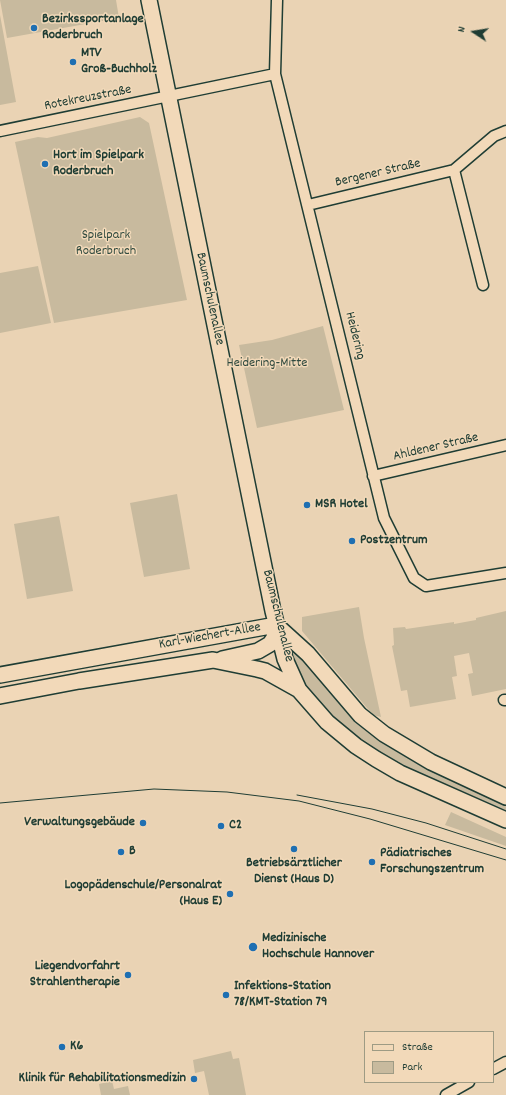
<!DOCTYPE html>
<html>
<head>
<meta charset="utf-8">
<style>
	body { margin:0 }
	#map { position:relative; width:506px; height:1095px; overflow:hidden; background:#ead3b4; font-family:Dekko,sans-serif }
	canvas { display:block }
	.legend { position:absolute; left:364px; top:1031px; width:130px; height:52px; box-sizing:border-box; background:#f2d9b9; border:1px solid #9e9b84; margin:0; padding:5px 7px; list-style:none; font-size:12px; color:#1f3d34 }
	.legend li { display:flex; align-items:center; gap:8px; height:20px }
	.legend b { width:20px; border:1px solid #9e9b84 }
	.north { position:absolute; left:454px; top:12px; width:40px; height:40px; -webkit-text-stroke:3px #f2d9b9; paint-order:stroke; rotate:282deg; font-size:11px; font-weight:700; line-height:16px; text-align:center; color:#1f3d34 }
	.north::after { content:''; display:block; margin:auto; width:14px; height:18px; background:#1f3d34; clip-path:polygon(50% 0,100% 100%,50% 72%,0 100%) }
</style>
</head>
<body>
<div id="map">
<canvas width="506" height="1095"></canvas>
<ul class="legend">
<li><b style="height:5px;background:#f2d9b9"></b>Straße</li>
<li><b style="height:11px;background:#c8ba9e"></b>Park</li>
</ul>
<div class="north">N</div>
</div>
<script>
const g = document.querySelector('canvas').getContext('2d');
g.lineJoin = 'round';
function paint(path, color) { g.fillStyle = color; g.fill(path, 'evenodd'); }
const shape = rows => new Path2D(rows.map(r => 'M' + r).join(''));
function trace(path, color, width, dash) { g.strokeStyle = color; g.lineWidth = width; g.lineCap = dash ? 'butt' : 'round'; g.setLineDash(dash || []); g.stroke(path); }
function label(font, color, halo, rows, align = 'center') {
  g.font = font + ' Dekko,sans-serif'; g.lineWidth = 3; g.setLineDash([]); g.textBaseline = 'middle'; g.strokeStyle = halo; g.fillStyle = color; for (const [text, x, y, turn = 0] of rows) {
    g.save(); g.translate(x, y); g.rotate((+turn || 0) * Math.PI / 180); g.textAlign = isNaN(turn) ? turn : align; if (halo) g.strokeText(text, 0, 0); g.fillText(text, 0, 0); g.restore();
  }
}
paint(shape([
	[0,0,116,0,119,18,7,38],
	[0,15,16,102,0,105],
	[140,117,149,123,187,300,54,323,15,142,38,137,47,138],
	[38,266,51,323,0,333,0,273],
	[323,326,344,410,257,428,239,345,272,340],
	[177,494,190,569,144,577,130,503],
	[59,516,73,591,27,599,14,524],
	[359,607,364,638,381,717,373,715,302,631,302,617],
	[506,611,506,689,472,696,468,674,473,673,469,653,454,656,457,676,452,677,456,699,410,707,407,690,401,691,392,646,394,645,393,628,405,627,406,629,454,622,454,624,476,620,476,618],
	[294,645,342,706,366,729,506,800,506,814,424,778,383,756,358,739,324,709,303,683,289,650],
	[451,812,506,837,506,846,445,825],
	[231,1051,233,1059,239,1058,246,1095,209,1095,204,1071,195,1073,193,1060],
	[112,1081,114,1089,128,1086,130,1095,101,1095,99,1084]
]), '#c8ba9e');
const minor = shape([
	[277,0,275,74,384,518,414,578,426,586,506,573],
	[0,131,275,74],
	[454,170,483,285],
	[308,205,454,170,494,136,506,131],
	[373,476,506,445],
	[504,700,506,700],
	[493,1069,506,1062],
	[446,1095,469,1082]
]);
const secondary = shape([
	[149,0,273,611,285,659,299,690],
	[222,659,258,651,270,644,274,638,276,625],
	[0,675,276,625,308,654,360,715,384,734,431,762,506,797],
	[0,696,79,681,213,660,257,669,265,671,299,690,327,722,356,746,376,759,400,773,506,820]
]);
trace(minor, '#1f3d34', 13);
trace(secondary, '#1f3d34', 18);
trace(minor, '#f2d9b9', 10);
trace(secondary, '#f2d9b9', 15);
trace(shape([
	[297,795,372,809,426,823,506,849],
	[0,803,154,789,227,792,299,801,370,819,506,860]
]), '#1f3d34', 1);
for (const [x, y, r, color] of [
	[34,28,4,"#1f6fb2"],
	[73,62,4,"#1f6fb2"],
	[45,164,4,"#1f6fb2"],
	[307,505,4,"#1f6fb2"],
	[352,541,4,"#1f6fb2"],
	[143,823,4,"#1f6fb2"],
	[221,826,4,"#1f6fb2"],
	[294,849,4,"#1f6fb2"],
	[121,852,4,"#1f6fb2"],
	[372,862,4,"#1f6fb2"],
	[230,894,4,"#1f6fb2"],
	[253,947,5,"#1f6fb2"],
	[128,975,4,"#1f6fb2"],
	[226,995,4,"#1f6fb2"],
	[62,1047,4,"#1f6fb2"],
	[194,1079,4,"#1f6fb2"]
]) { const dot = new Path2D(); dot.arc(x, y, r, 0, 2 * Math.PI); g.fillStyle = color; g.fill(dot); trace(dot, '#f2d9b9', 1.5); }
label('bold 14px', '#1f3d34', '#f2d9b9', [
	["Bezirkssportanlage",42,20],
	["Roderbruch",42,36],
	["MTV",81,54],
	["Groß-Buchholz",81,70],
	["Hort im Spielpark",53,156],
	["Roderbruch",53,172],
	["MSR Hotel",315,505],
	["Postzentrum",360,541],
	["Verwaltungsgebäude",135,823,"right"],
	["C2",229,826],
	["B",129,852],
	["Pädiatrisches",380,854],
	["Forschungszentrum",380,870],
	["Betriebsärztlicher",294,864,"center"],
	["Dienst (Haus D)",294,880,"center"],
	["Logopädenschule/Personalrat",222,886,"right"],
	["(Haus E)",222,902,"right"],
	["Medizinische",262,939],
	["Hochschule Hannover",262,955],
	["Liegendvorfahrt",120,967,"right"],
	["Strahlentherapie",120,983,"right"],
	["Infektions-Station",234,987],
	["78/KMT-Station 79",234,1003],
	["K6",70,1047],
	["Klinik für Rehabilitationsmedizin",186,1079,"right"]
], 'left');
label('14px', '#1f3d34', '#f2d9b9', [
	["Rotekreuzstraße",88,99,-11],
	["Bergener Straße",378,174,-13],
	["Baumschulenallee",209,299,78],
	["Heidering",354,336,76],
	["Ahldener Straße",436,448,-13],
	["Baumschulenallee",277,616,76],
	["Karl-Wiechert-Allee",210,637,-10]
]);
label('14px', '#304a3f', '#f2d9b9', [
	["Spielpark",106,236],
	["Roderbruch",106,252],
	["Heidering-Mitte",267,364]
]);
</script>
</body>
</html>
